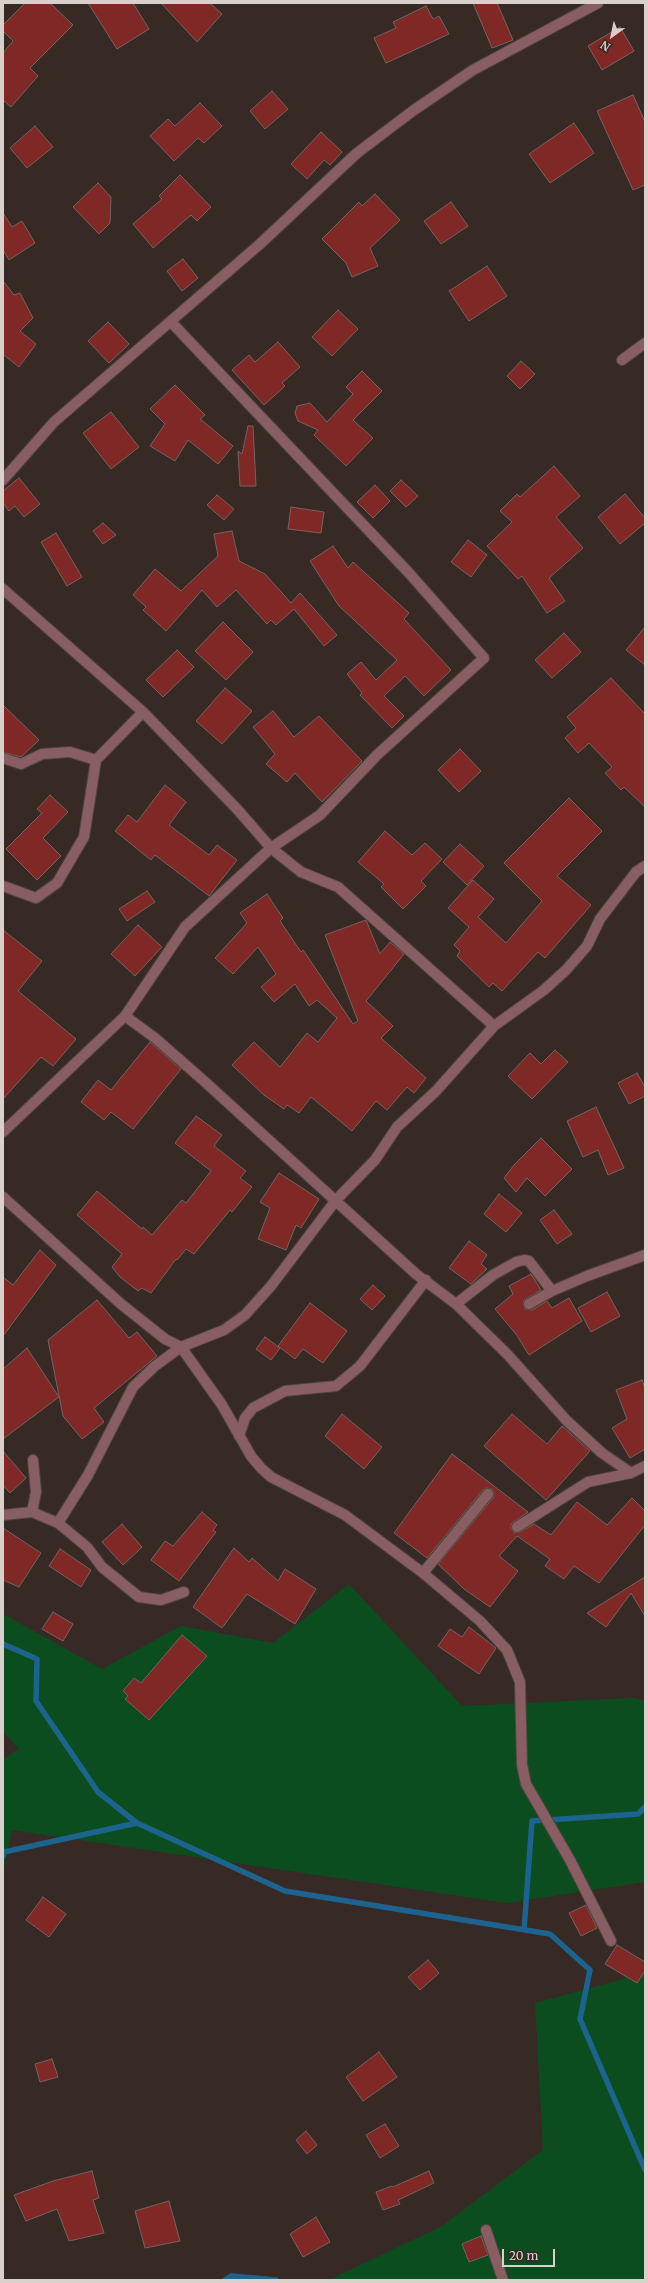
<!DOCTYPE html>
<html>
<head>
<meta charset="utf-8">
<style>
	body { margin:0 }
	#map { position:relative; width:648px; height:2283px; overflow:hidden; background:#372a24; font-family:Merriweather,serif }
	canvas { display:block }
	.frame { position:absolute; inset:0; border:4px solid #d9d0cc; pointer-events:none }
	.north { position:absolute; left:592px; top:16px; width:40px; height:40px; -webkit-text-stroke:3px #372a24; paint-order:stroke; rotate:213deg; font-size:11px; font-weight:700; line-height:16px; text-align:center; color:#d9d0cc }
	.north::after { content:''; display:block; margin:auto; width:14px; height:18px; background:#d9d0cc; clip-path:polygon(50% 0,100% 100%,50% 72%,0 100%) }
	.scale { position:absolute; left:502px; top:2249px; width:53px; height:18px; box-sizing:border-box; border:2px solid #d9d0cc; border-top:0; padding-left:5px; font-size:12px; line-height:14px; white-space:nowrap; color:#d9d0cc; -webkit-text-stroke:3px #372a24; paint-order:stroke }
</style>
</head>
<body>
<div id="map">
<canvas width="648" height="2283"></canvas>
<div class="frame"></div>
<div class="north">N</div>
<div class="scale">20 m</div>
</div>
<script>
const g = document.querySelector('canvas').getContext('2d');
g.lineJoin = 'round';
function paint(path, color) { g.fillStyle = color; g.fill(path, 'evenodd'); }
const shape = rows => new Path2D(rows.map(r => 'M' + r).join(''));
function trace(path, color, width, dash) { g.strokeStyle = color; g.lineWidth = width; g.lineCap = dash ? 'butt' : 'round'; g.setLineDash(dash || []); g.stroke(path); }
paint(shape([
	[349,1584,462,1706,633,1698,645,1701,645,1882,507,1903,12,1830,3,1873,3,1759,19,1749,3,1732,3,1614,102,1669,181,1626,273,1643],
	[645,1973,645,2280,329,2280,442,2226,543,2150,535,2003]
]), '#0c4d20');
trace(shape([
	[3,1644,37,1659,36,1701,98,1792,137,1823],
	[3,1856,4,1852,137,1823,285,1891,550,1934,590,1970,580,2019,645,2170],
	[524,1930,532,1821,638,1814,645,1807],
	[225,2280,231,2276,276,2280]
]), '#1d638f', 5.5);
const building = shape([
	[25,3,50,3,73,25,30,68,38,76,11,107,3,100,3,53,13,41,3,31,3,25,25,3],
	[88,3,133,3,149,29,117,49,88,3],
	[161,3,210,3,222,14,197,42,161,3],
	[473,3,497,3,513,40,492,48,473,3],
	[426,6,433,19,439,16,449,34,386,63,374,38,396,28,393,22,426,6],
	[620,27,634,51,602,70,588,46,620,27],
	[272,91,288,109,265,129,250,111,272,91],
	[633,95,645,122,645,185,633,190,597,111,633,95],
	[200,103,222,126,204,143,198,138,174,161,150,136,168,119,175,126,200,103],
	[574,123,594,153,550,183,529,154,574,123],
	[35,126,53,147,27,168,10,148,35,126],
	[321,132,342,152,330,165,324,160,307,179,291,164,321,132],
	[180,175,211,207,197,221,191,215,153,248,133,224,162,199,159,196,180,175],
	[98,183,111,197,110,223,99,234,73,207,98,183],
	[375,194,400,220,370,248,378,266,352,277,346,263,322,239,359,202,362,206,375,194],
	[451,202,468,226,441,244,424,221,451,202],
	[3,213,12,227,22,221,35,243,9,260,3,250,3,213],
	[183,259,198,278,182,291,167,271,183,259],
	[487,266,507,296,469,321,449,291,487,266],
	[3,281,14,295,20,293,33,318,20,331,36,344,19,367,3,354,3,281],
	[338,310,358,329,332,356,312,337,338,310],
	[108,322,129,344,109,363,88,341,108,322],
	[278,342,300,367,282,383,285,386,264,405,232,370,249,355,255,362,278,342],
	[521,361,535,374,520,389,507,376,521,361],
	[362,371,382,391,353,420,373,438,346,466,314,435,318,430,298,421,295,413,297,406,310,403,327,422,353,394,346,387,362,371],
	[175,385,205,415,200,419,233,446,218,464,188,440,175,461,150,446,165,424,150,409,175,385],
	[111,412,139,447,111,469,83,433,111,412],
	[248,426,253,426,256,486,240,486,238,451,242,454,248,426],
	[554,466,580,496,556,517,583,548,549,578,565,601,547,613,522,576,518,579,487,546,512,522,500,511,517,494,520,497,554,466],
	[19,478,40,504,24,517,15,506,9,511,3,503,3,491,19,478],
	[401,480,418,496,406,507,390,491,401,480],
	[375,485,390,501,373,518,357,502,375,485],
	[625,494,645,518,645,523,620,544,598,517,625,494],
	[217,495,234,509,224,520,207,505,217,495],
	[291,507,324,512,321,533,288,529,291,507],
	[103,523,116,535,103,544,93,531,103,523],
	[232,531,239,561,265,574,291,603,300,593,337,635,324,646,294,609,276,625,271,620,267,624,236,590,217,607,202,590,166,631,143,610,146,607,133,595,155,569,181,591,218,556,214,534,232,531],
	[56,533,82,577,67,586,41,542,56,533],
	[468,540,487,555,471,577,451,562,468,540],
	[333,546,348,568,353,562,409,613,404,619,451,670,424,696,405,676,384,696,404,716,392,728,360,695,362,693,347,674,361,662,376,680,397,660,339,606,310,561,333,546],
	[223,622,253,652,226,680,195,651,223,622],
	[645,627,645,665,626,650,645,627],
	[564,633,581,652,552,678,535,660,564,633],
	[177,650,194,667,163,697,146,680,177,650],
	[611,678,645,714,645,807,624,787,621,790,605,773,612,767,589,743,578,753,565,738,576,728,567,717,611,678],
	[225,688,252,711,222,744,196,721,225,688],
	[3,705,39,740,21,757,3,752,3,705],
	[273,711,294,737,319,716,362,761,322,802,295,773,287,782,266,764,275,754,253,727,273,711],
	[460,749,481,771,459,792,438,770,460,749],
	[165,785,186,802,169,825,209,855,217,845,237,860,209,896,155,855,151,860,115,831,128,815,137,822,165,785],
	[50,795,68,812,43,838,61,856,37,880,6,849,42,813,37,809,50,795],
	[569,798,602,831,557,876,591,905,545,958,538,952,502,991,493,983,489,987,457,956,460,951,454,945,469,927,448,908,473,880,494,899,478,917,506,943,542,901,504,863,569,798],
	[385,831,412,855,425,843,442,859,421,881,426,886,403,909,381,887,384,884,358,862,385,831],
	[460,844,484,866,467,885,443,862,460,844],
	[147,891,155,902,127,921,119,909,147,891],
	[267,894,283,918,280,921,301,952,303,950,353,1024,358,1021,325,935,366,920,380,954,390,942,404,954,366,1001,393,1026,381,1038,426,1078,414,1093,407,1087,387,1110,376,1101,352,1131,311,1097,299,1113,287,1105,284,1109,264,1095,232,1065,254,1042,280,1067,307,1033,318,1042,337,1018,317,1000,309,1006,295,984,274,1002,261,987,276,974,258,947,233,974,215,958,247,923,240,913,267,894],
	[138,925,162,947,135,976,111,954,138,925],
	[3,930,42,961,18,991,76,1039,53,1066,41,1057,3,1099,3,930],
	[150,1042,181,1069,133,1129,111,1112,104,1120,81,1102,98,1080,111,1090,150,1042],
	[555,1050,568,1062,532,1099,508,1076,530,1053,541,1064,555,1050],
	[637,1073,645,1087,645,1096,629,1104,618,1083,637,1073],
	[596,1107,624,1168,608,1175,598,1150,583,1157,567,1121,596,1107],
	[196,1116,222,1135,214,1146,246,1171,240,1178,252,1187,232,1212,230,1210,194,1254,186,1249,177,1260,176,1259,151,1293,142,1288,138,1291,120,1277,112,1267,122,1254,77,1215,97,1191,142,1229,143,1227,152,1235,182,1200,186,1203,211,1171,175,1143,196,1116],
	[541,1138,572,1169,545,1196,527,1178,516,1192,504,1178,514,1165,541,1138],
	[279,1173,319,1199,301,1228,296,1225,286,1250,258,1239,270,1208,260,1202,279,1173],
	[499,1194,522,1213,506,1232,484,1214,499,1194],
	[554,1210,572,1234,557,1244,540,1220,554,1210],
	[469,1241,487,1255,481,1264,487,1269,471,1284,449,1268,469,1241],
	[40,1250,56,1265,3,1336,3,1277,13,1285,40,1250],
	[531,1274,541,1290,524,1300,523,1304,525,1309,532,1310,547,1301,552,1308,569,1298,582,1321,529,1355,516,1334,495,1309,513,1294,509,1286,531,1274],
	[373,1285,385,1296,372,1310,360,1299,373,1285],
	[607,1292,620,1316,591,1332,578,1308,607,1292],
	[97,1300,129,1338,137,1332,157,1356,94,1408,104,1422,82,1439,63,1416,48,1340,97,1300],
	[310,1303,347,1331,323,1363,303,1349,295,1359,278,1346,310,1303],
	[265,1337,280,1348,271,1360,256,1349,265,1337],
	[27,1348,59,1397,3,1439,3,1369,27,1348],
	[642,1380,645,1388,645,1449,630,1458,612,1428,627,1419,616,1390,642,1380],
	[342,1414,382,1447,364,1469,325,1436,342,1414],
	[512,1414,547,1444,562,1426,590,1451,546,1500,484,1446,512,1414],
	[3,1451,26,1478,10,1493,3,1485,3,1451],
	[452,1454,528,1512,511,1524,511,1528,514,1533,520,1532,534,1524,551,1535,577,1502,607,1525,632,1498,645,1511,645,1525,599,1583,574,1566,564,1579,545,1566,550,1559,517,1536,499,1556,518,1571,490,1607,464,1589,438,1564,493,1498,494,1492,492,1489,486,1488,483,1490,427,1558,394,1533,452,1454],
	[202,1512,217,1525,213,1530,216,1532,179,1581,151,1560,165,1541,173,1546,202,1512],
	[122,1524,142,1547,123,1565,102,1542,122,1524],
	[3,1528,41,1553,19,1587,3,1580,3,1528],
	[234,1548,249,1562,252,1558,278,1581,285,1569,316,1589,295,1624,247,1594,222,1628,193,1607,234,1548],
	[60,1549,91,1570,81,1587,49,1566,60,1549],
	[645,1577,645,1616,631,1593,606,1627,587,1613,645,1577],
	[53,1612,73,1624,63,1641,42,1629,53,1612],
	[469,1627,496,1648,479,1674,438,1646,450,1629,462,1637,469,1627],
	[182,1635,207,1656,149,1720,125,1699,128,1696,123,1691,134,1678,141,1683,182,1635],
	[43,1897,66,1914,49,1937,26,1920,43,1897],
	[586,1905,597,1928,581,1936,569,1913,586,1905],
	[617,1945,645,1962,645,1971,637,1983,605,1964,617,1945],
	[428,1960,439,1973,420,1990,408,1977,428,1960],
	[379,2052,397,2077,363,2101,346,2077,379,2052],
	[52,2059,58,2077,40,2082,35,2064,52,2059],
	[385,2124,399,2146,380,2158,366,2135,385,2124],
	[306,2131,317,2145,307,2154,296,2140,306,2131],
	[92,2171,99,2198,93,2200,104,2233,69,2241,57,2209,26,2221,14,2195,53,2181,92,2171],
	[429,2171,434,2183,398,2200,400,2204,383,2210,376,2192,392,2186,393,2187,429,2171],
	[169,2201,180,2241,145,2248,135,2211,169,2201],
	[316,2217,330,2242,303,2257,290,2234,316,2217],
	[481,2236,488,2255,469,2262,462,2244,481,2236]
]);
paint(building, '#802826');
trace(building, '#756361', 1);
const minor = shape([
	[622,360,645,343],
	[3,480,54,422,260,244,357,153,414,110,473,70,598,3],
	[3,589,143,712,237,809,271,848,301,872,338,887,494,1026],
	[3,758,21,764,42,754,70,752,96,760],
	[3,886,36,898,57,883,84,837,96,760,143,712],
	[125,1016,155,1038,204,1081,416,1274,456,1304,508,1355,567,1421,602,1453,631,1473],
	[3,1132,125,1016,185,927,271,848,320,815,377,755,484,658,409,573,171,322],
	[3,1197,121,1304,165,1339,181,1347,224,1330,245,1315,271,1286,336,1200,375,1160,397,1127,436,1091,494,1026,544,990,566,970,587,946,600,919,636,872,645,866],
	[456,1304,493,1275,516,1262,524,1260,529,1261,552,1291],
	[529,1304,552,1291,587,1276,645,1255],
	[239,1436,245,1418,253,1408,285,1391,336,1386,360,1366,426,1280],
	[32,1512,36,1492,33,1460],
	[3,1515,32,1512,58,1523],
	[517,1527,588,1482,631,1473,645,1466],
	[423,1573,480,1621,507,1650,520,1682,522,1765,526,1784,570,1860,611,1941],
	[184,1592,161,1600,139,1597,102,1567,87,1547,58,1523,88,1475,133,1387,155,1366,181,1347,222,1405,251,1456,261,1468,271,1477,345,1515,423,1573,488,1494],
	[486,2230,503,2280]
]);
trace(minor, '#51453f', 12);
trace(minor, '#885e63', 10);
</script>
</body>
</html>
